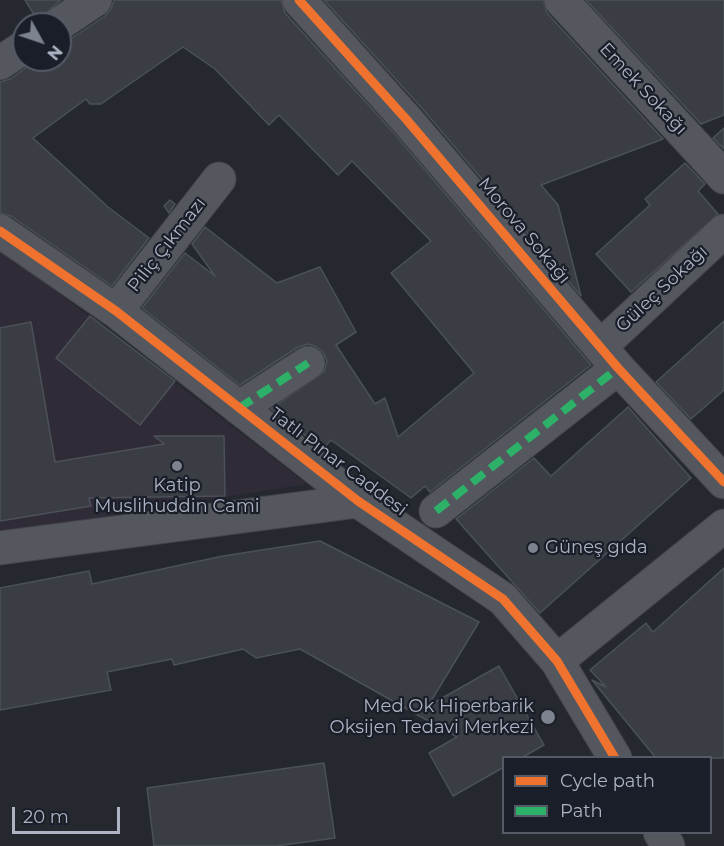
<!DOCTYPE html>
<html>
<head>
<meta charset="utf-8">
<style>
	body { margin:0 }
	#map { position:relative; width:724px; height:846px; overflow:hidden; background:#25282f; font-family:Montserrat,sans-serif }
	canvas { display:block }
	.legend { position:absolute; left:502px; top:756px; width:210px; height:78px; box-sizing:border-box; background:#191e29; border:2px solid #545a66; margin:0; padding:8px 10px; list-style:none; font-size:18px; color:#adb3c2 }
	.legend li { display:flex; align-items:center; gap:12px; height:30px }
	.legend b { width:30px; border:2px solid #545a66 }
	.north { position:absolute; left:12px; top:12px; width:60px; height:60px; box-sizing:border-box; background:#191e29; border:2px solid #545a66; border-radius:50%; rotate:130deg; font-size:16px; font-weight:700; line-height:24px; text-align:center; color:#adb3c2 }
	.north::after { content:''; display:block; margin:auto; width:21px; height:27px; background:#7d828f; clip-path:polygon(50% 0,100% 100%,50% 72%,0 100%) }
	.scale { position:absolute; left:12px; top:807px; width:108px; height:27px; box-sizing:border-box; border:3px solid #adb3c2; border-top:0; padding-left:8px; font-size:18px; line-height:21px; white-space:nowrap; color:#adb3c2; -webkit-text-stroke:4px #191e29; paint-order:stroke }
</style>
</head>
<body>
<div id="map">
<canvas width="724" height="846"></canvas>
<ul class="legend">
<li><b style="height:8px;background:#ef722f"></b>Cycle path</li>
<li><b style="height:8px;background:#2db169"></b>Path</li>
</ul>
<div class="north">N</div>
<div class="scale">20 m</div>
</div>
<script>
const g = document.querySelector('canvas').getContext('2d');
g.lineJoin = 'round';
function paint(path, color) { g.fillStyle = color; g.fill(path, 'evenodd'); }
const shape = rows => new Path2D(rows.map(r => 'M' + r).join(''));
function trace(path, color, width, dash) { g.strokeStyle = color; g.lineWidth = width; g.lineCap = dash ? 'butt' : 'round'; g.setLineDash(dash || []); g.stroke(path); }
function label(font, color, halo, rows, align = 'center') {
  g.font = font + ' Montserrat,sans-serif'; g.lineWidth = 4.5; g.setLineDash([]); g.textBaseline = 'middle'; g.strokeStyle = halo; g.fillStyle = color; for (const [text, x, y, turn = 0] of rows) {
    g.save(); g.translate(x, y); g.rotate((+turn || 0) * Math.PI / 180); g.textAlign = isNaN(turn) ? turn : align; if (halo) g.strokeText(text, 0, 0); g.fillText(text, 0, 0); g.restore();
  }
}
paint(shape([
	[0,248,307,484,0,533]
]), '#2f2c38');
const building = shape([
	[25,0,61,0,43,15,40,24,25,0],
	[114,0,281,0,285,13,392,131,591,365,430,492,425,486,411,498,331,440,323,449,271,409,324,372,327,361,323,352,317,347,308,344,298,347,240,385,142,308,185,253,215,276,192,244,205,227,277,283,320,267,356,332,336,345,375,404,385,398,398,437,474,373,391,273,431,241,352,161,338,175,279,115,269,125,215,69,183,47,101,104,90,104,86,99,33,138,108,207,149,238,112,286,11,216,0,213,0,82,10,79,37,60,63,60,60,43,69,40,105,16,111,9,114,0],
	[324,0,543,0,547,13,663,139,541,185,558,205,581,296,420,106,324,0],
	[586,0,724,0,724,115,701,124,586,0],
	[724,128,724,149,713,138,724,128],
	[685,163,705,184,698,191,718,214,631,292,596,254,650,205,645,199,685,163],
	[170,200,175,204,169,213,164,206,170,200],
	[90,316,175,381,140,425,56,358,90,316],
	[724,321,724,390,691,419,656,382,724,321],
	[31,322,55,462,164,444,154,436,224,436,225,496,89,498,91,506,0,521,0,328,31,322],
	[628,407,691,478,540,613,456,519,534,458,551,476,628,407],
	[320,541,479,622,428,706,499,666,544,745,521,758,504,758,504,767,453,796,429,753,457,737,300,649,256,658,243,649,174,665,172,659,107,672,111,690,0,710,0,588,89,571,92,584,223,556,320,541],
	[724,568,724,758,656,758,592,680,606,687,590,670,646,623,653,632,724,568],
	[324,763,335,838,276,846,154,846,147,788,324,763]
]);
paint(building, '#3a3d43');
trace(building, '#4c5058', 1.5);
const minor = shape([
	[299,0,406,119,618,368,724,482],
	[561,0,724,177],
	[59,24,95,0],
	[0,63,24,47],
	[0,231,116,311,358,501,503,599,557,661,615,758],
	[116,311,219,179],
	[600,347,724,231],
	[239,408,308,363],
	[436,511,618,368],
	[0,548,358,501],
	[557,661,724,526],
	[660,832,668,846]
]);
trace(minor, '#42444a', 35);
trace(minor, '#54575e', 33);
trace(shape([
	[239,408,308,363],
	[436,511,618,368]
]), '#2db169', 8, [15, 8]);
trace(shape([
	[299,0,406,119,618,368,724,482],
	[0,231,116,311,358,501,503,599,557,661,615,758]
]), '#ef722f', 9);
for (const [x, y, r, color] of [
	[177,466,6,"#7d828f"],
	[533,548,6,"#7d828f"],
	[548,717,8,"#7d828f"]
]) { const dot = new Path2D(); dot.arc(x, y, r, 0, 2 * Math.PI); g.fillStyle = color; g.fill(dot); trace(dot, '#191e29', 2); }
label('18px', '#adb3c2', '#191e29', [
	["Emek Sokağı",643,89,47],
	["Morova Sokağı",524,231,50],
	["Piliç Çıkmazı",167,245,-52],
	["Güleç Sokağı",662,289,-43],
	["Tatlı Pınar Caddesi",338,462,37]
]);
label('18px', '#adb3c2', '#191e29', [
	["Katip",177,486],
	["Muslihuddin Cami",177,507],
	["Güneş gıda",545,548,"left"],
	["Med Ok Hiperbarik",534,707,"right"],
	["Oksijen Tedavi Merkezi",534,728,"right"]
]);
</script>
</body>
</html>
